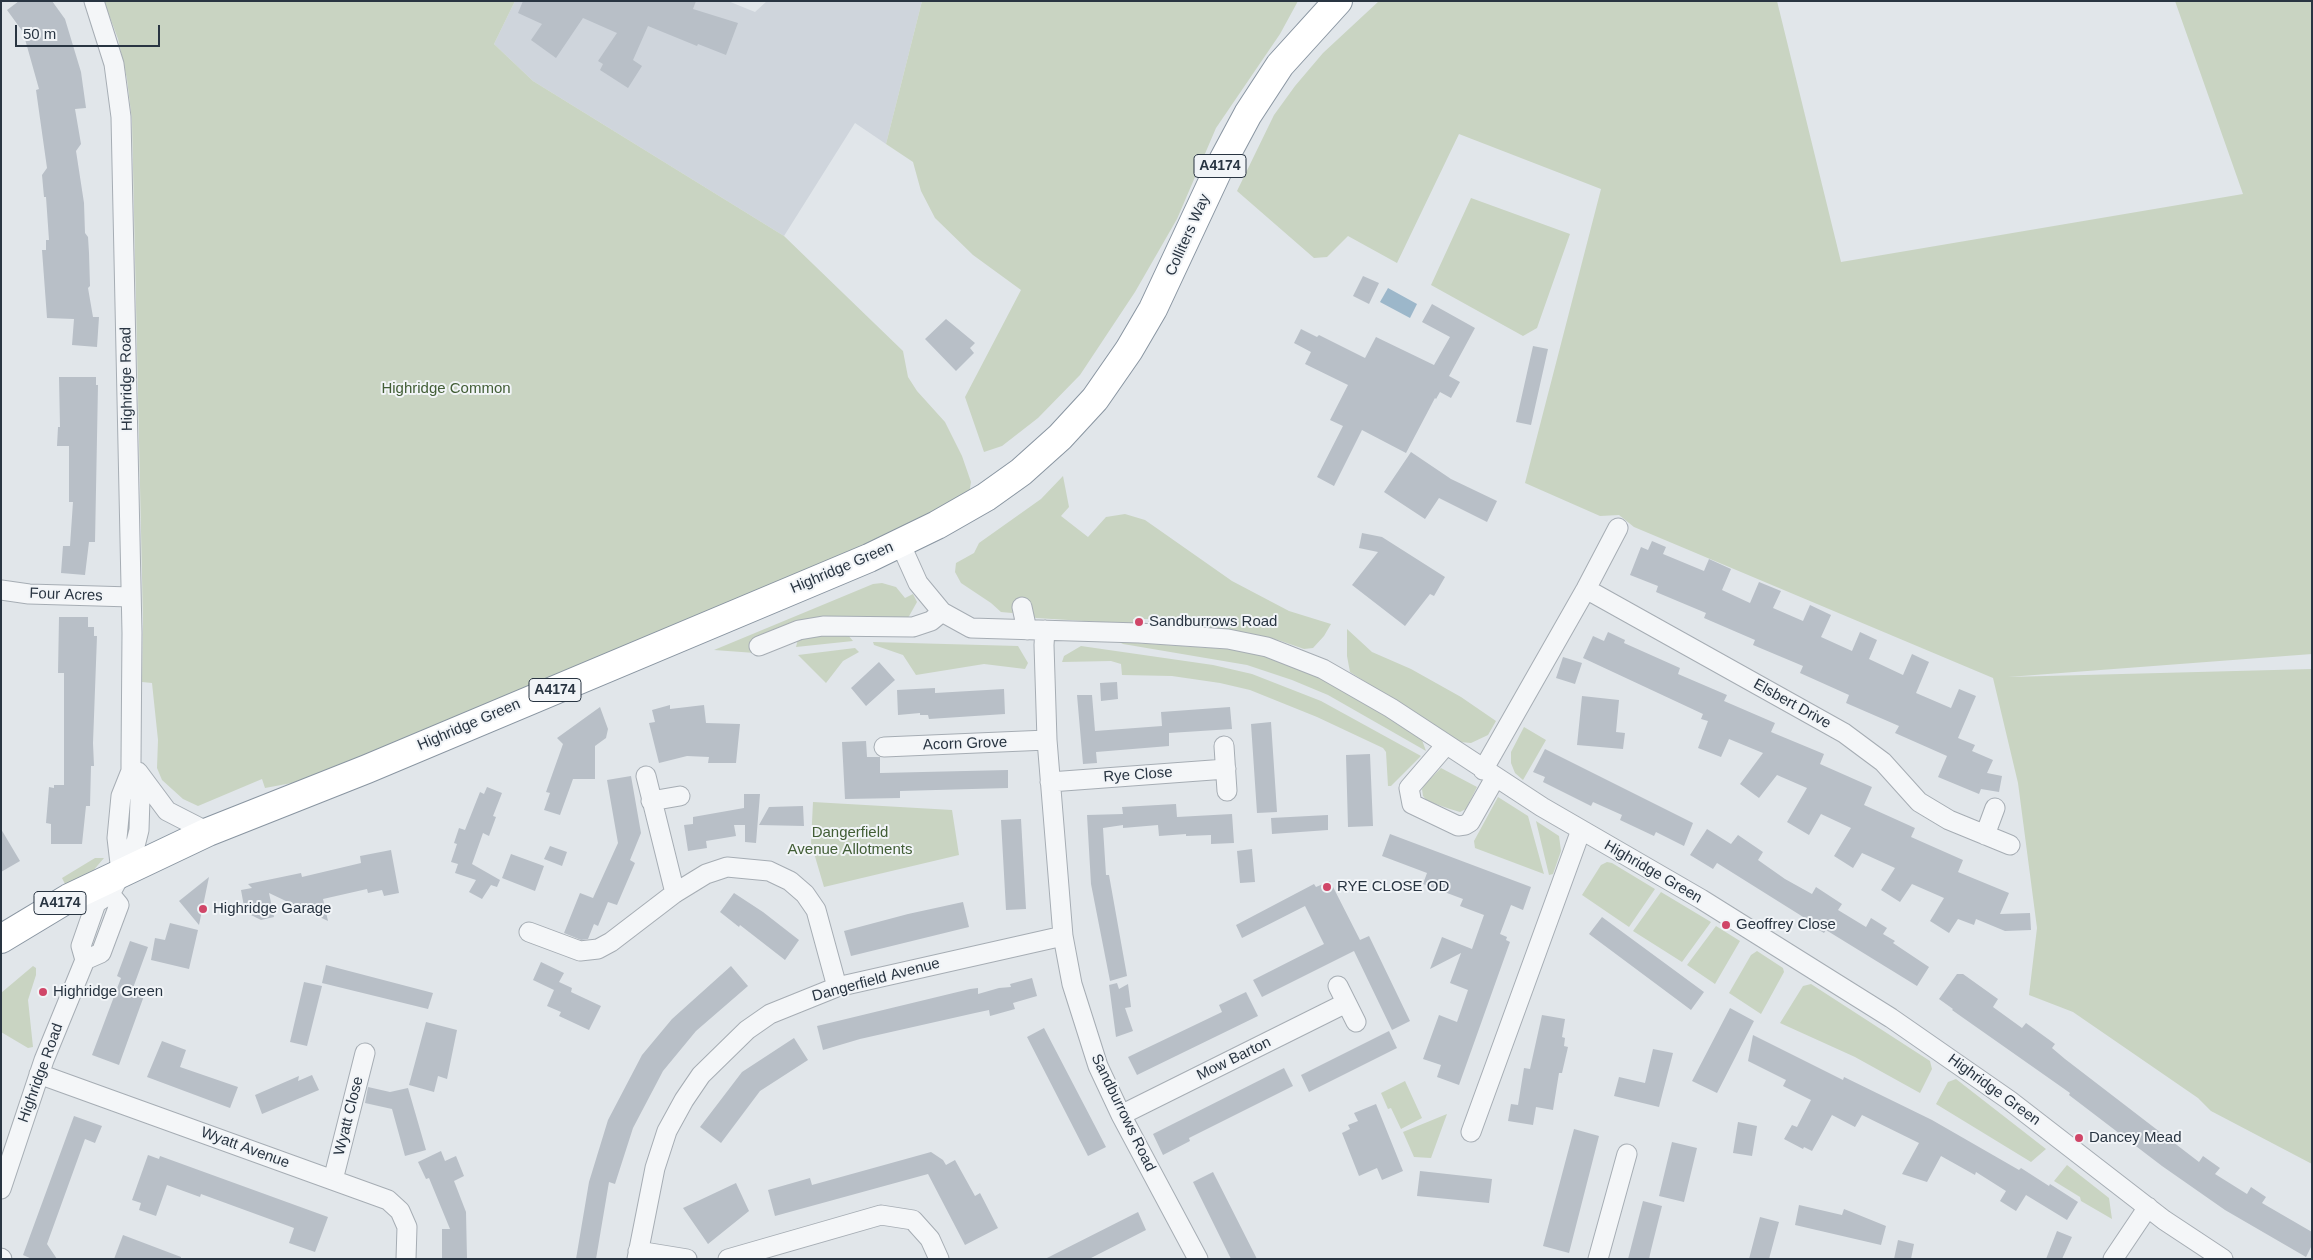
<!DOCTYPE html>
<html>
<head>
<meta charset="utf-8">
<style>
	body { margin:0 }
	#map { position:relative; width:2313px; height:1260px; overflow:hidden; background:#e1e6ea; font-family:Arial,sans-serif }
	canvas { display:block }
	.frame { position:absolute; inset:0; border:2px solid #293542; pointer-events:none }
	.scale { position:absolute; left:15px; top:25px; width:145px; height:22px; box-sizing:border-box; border:2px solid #293542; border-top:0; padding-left:6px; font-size:15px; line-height:18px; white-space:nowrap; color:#293542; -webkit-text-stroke:4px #f1f4f7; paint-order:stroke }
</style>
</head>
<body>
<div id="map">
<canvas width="2313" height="1260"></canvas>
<div class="frame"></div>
<div class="scale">50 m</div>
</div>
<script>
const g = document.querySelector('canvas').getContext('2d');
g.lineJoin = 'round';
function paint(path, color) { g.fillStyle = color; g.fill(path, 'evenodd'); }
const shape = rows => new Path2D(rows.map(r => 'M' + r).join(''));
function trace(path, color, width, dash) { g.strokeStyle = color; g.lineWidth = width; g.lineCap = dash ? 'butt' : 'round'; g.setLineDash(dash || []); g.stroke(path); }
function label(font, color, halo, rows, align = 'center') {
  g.font = font + ' Arial,sans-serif'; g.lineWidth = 4; g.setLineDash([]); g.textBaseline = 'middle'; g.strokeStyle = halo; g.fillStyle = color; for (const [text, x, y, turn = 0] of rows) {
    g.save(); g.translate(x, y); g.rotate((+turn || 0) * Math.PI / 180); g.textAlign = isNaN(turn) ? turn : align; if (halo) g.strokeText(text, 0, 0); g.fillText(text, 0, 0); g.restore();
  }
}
paint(shape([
	[515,1,728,1,755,12,767,1,922,1,886,144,855,123,784,236,533,81,494,44]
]), '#cfd5dc');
paint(shape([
	[104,1,515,1,494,44,533,81,784,236,903,351,908,377,917,391,945,422,962,456,971,482,969,494,903,528,833,560,308,780,265,788,262,779,198,806,183,799,162,780,157,768,158,740,152,683,142,682,143,622,132,121,127,79,118,39],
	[922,1,1298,1,1280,34,1216,128,1177,219,1135,292,1080,375,1038,418,1002,446,984,452,965,397,1021,290,973,255,935,218,921,191,913,162,886,144],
	[1379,1,1777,1,1841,262,2243,194,2175,1,2312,1,2312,654,2008,677,2312,669,2312,1164,2211,1111,2198,1098,2073,1012,2029,995,2037,928,2018,783,1993,678,1634,527,1619,515,1600,516,1525,483,1601,189,1459,134,1397,263,1348,236,1327,257,1314,258,1237,191,1274,115,1295,86,1323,53],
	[1471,198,1570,234,1537,328,1523,336,1431,285],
	[1063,476,1069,507,1061,516,1088,537,1106,517,1125,514,1145,520,1232,581,1289,611,1331,624,1324,636,1313,648,1304,649,1278,640,1218,628,1148,624,1149,619,1133,619,1133,624,1036,618,1017,611,1012,613,1001,612,991,603,961,583,955,572,956,563,974,553,979,543,1041,499],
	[882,583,896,587,905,598,913,594,917,602,908,618,828,619,755,653,714,650,873,584],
	[1347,629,1372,652,1411,669,1461,697,1496,721,1488,735,1471,743,1460,742,1350,672,1347,656],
	[812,634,848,635,853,641,796,647,798,639],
	[873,642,1018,646,1028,663,1025,669,984,664,916,675,903,655,874,645],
	[1119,642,1228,649,1265,656,1315,675,1371,707,1422,740,1426,751,1328,695,1292,680,1247,665,1123,644],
	[1081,646,1213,665,1252,674,1321,701,1421,756,1391,786,1388,786,1386,752,1383,748,1317,717,1250,690,1220,683,1172,676,1122,675,1121,664,1111,661,1062,662,1064,656],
	[855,648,859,652,843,661,826,683,798,655],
	[1524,727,1546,740,1523,780,1515,773,1511,763,1511,752],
	[1441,768,1477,787,1466,809,1460,812,1450,809,1427,801,1423,796,1422,789,1426,783],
	[1498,797,1528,816,1544,874,1475,848,1474,841],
	[813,802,952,810,959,855,824,887,811,843],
	[1536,821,1559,836,1561,851,1553,874,1549,875],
	[95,858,104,858,92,872,66,886,62,878],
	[1607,862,1612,863,1655,889,1629,927,1582,895,1601,865],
	[1661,892,1711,922,1682,962,1633,931],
	[1716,926,1740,941,1715,984,1687,965],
	[1757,951,1783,968,1784,972,1761,1014,1729,993,1751,955],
	[33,966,36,968,36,975,28,1000,33,1047,28,1048,1,1032,1,993],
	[1811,984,1930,1061,1932,1069,1920,1093,1855,1057,1780,1023,1803,986],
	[1956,1079,2046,1149,2031,1162,1936,1104,1948,1082],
	[1405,1081,1422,1118,1401,1129,1391,1108,1388,1109,1381,1093],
	[1447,1114,1431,1158,1414,1157,1403,1132],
	[2067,1165,2109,1198,2112,1219,2081,1201,2080,1197,2054,1181]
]), '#c9d4c2');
paint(shape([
	[1388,288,1417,304,1410,318,1380,302]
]), '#9cb7ca');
paint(shape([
	[19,1,52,1,65,19,81,72,86,108,75,109,81,144,76,151,84,203,85,233,88,237,89,253,90,286,88,288,93,317,99,317,97,347,72,345,74,319,47,318,42,250,46,250,46,240,49,240,46,197,44,197,42,175,47,168,36,90,39,89,23,32,7,10],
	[523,1,696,1,693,9,738,23,726,55,698,44,697,46,648,26,633,60,642,66,628,88,600,70,603,64,598,61,617,33,583,18,556,58,531,40,542,24,518,13],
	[1363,276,1379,283,1369,304,1353,296],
	[1432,304,1475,328,1449,376,1460,382,1451,398,1440,392,1436,399,1435,398,1406,453,1362,430,1334,486,1317,477,1343,426,1330,420,1348,385,1305,364,1311,352,1294,343,1301,329,1317,337,1319,335,1365,358,1376,337,1434,365,1450,337,1422,322],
	[946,319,975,343,970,348,974,353,956,371,925,339],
	[1533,346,1548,349,1531,425,1516,422],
	[59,377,96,377,96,385,98,385,95,542,89,542,85,575,61,573,63,546,70,546,73,502,69,502,69,446,57,446,58,427,60,427],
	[1411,452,1451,479,1497,501,1487,522,1439,498,1425,519,1384,492],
	[1362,533,1382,537,1445,577,1434,596,1430,594,1405,626,1352,585,1378,552,1359,548],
	[1652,541,1666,547,1663,554,1704,571,1709,559,1731,569,1722,590,1750,603,1759,582,1781,591,1773,608,1803,621,1810,605,1831,615,1821,637,1852,651,1860,632,1877,640,1869,659,1903,675,1912,654,1929,662,1916,693,1951,708,1959,689,1976,696,1958,738,1975,745,1972,751,1993,760,1987,773,2002,776,1999,792,1981,789,1979,794,1938,777,1947,756,1895,733,1899,726,1846,703,1849,695,1800,673,1803,666,1753,645,1755,640,1704,618,1706,613,1656,592,1658,586,1630,575,1641,547,1648,550],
	[59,617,88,617,88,627,94,627,94,636,97,636,93,743,94,766,91,766,90,806,86,806,82,844,51,844,51,824,46,823,49,787,54,788,54,785,64,785,64,673,58,673],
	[1608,632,1625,640,1624,643,1680,668,1678,674,1727,695,1724,701,1775,723,1771,732,1824,754,1820,764,1872,787,1864,805,1915,828,1911,837,1963,860,1958,872,2009,893,2000,914,2030,913,2031,930,2005,931,1976,919,1974,925,1958,919,1949,933,1930,921,1944,898,1912,884,1900,902,1881,890,1895,868,1862,853,1853,868,1834,856,1851,828,1821,814,1809,835,1787,822,1807,788,1777,775,1759,798,1740,784,1763,753,1729,739,1721,757,1698,748,1708,721,1701,719,1703,714,1583,658,1593,636,1604,641],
	[1563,657,1582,663,1575,684,1556,678],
	[879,662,895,680,866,706,851,688],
	[1117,682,1118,699,1101,701,1100,683],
	[935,688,935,693,1004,689,1005,714,929,719,928,715,920,715,920,713,898,715,897,690],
	[1077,695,1092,695,1095,731,1162,726,1161,712,1230,707,1232,729,1169,733,1169,746,1096,752,1097,763,1083,764],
	[1582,696,1619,700,1616,732,1625,733,1623,749,1577,745],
	[670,705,670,709,704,705,706,723,740,724,736,763,708,763,709,757,687,756,659,763,649,723,655,722,652,710],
	[600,707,608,729,606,738,595,746,595,779,573,779,560,815,544,810,550,793,546,792,563,744,557,738],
	[1271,722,1277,812,1257,813,1251,724],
	[866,741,867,757,880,757,880,773,1008,770,1008,788,900,791,900,798,845,799,842,742],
	[1545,749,1693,823,1684,846,1656,832,1654,836,1620,820,1622,815,1593,802,1591,806,1543,782,1545,777,1533,772],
	[1370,754,1373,826,1348,827,1346,755],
	[631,776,641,833,630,860,635,863,617,905,608,902,598,926,594,924,588,939,581,940,564,933,580,893,593,898,618,843,607,780],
	[487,787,502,793,493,816,496,817,489,836,483,833,472,864,500,880,497,887,491,885,482,899,469,892,476,880,455,873,458,864,451,862,457,844,454,843,459,828,465,830,480,792,484,794],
	[744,794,760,794,756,843,745,842,745,825,734,825,736,836,706,841,707,848,688,851,684,825,693,824,693,817,744,808],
	[1176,804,1177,817,1232,814,1234,843,1211,844,1211,835,1186,836,1186,834,1159,836,1158,825,1123,828,1123,825,1103,828,1106,875,1109,875,1127,976,1110,981,1091,884,1087,815,1123,814,1122,807],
	[803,806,804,826,759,825,769,807],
	[1328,815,1328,830,1272,834,1271,818],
	[1021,819,1026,909,1006,910,1001,820],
	[1,829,20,861,1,872],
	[1707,829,1731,844,1738,835,1763,852,1758,860,1785,879,1812,894,1816,887,1842,904,1838,910,1866,927,1871,918,1887,928,1883,934,1895,941,1893,943,1929,967,1917,986,1826,930,1824,933,1807,923,1808,920,1717,863,1713,869,1690,855],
	[1390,834,1531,887,1523,910,1511,905,1500,934,1507,937,1506,940,1510,942,1459,1085,1437,1077,1441,1065,1423,1059,1439,1015,1457,1022,1468,990,1450,983,1461,953,1430,969,1442,937,1472,949,1484,915,1460,906,1463,899,1423,884,1427,873,1382,856],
	[550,846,567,852,562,866,544,859],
	[1252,849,1255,882,1240,883,1237,851],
	[391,850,399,893,384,896,382,890,368,893,367,889,323,899,328,921,269,893,274,917,261,920,245,912,241,890,252,888,248,884,301,873,302,877,361,863,360,856],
	[511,854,544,866,535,891,502,878],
	[209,877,199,925,179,901],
	[1330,881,1360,940,1369,936,1410,1021,1392,1030,1354,951,1262,997,1253,980,1324,944,1305,906,1242,938,1236,925,1314,884,1316,887],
	[734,893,763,912,799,940,785,960,740,925,739,927,720,912],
	[963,902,969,927,851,956,844,931,908,914],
	[1602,917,1704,992,1691,1010,1589,934],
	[170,923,198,930,189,969,151,960,155,938,165,940],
	[130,941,148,947,133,988,145,993,119,1065,92,1055,121,978,117,976],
	[541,962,564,973,559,982,572,988,571,992,601,1006,589,1030,559,1016,561,1012,547,1006,554,990,533,980],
	[326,965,433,993,428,1009,322,983],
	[731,966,748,986,696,1031,663,1071,633,1128,615,1184,609,1182,596,1259,576,1259,589,1182,608,1120,642,1055,672,1019],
	[1957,974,1963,974,1998,999,1993,1007,2022,1028,2026,1023,2055,1044,2052,1048,2065,1059,2199,1162,2203,1156,2220,1168,2215,1174,2247,1194,2251,1187,2266,1197,2262,1203,2312,1232,2312,1245,2306,1257,2225,1210,2162,1166,2069,1095,2070,1093,1952,1010,1953,1009,1939,999],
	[1032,978,1037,996,1013,1003,1015,1009,990,1016,989,1010,975,1013,860,1039,823,1050,817,1026,970,989,978,988,978,994,999,988,1011,987,1010,984],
	[304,982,322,986,307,1046,290,1042],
	[1117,983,1119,989,1128,984,1131,1007,1125,1008,1133,1031,1116,1037,1109,985],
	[1246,992,1258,1016,1137,1075,1128,1057,1222,1012,1219,1005],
	[1730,1008,1754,1021,1717,1093,1692,1081],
	[1542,1015,1565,1019,1562,1037,1565,1038,1564,1046,1568,1047,1562,1073,1559,1073,1553,1110,1536,1107,1533,1125,1508,1121,1511,1104,1518,1105,1524,1068,1530,1069],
	[426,1022,457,1030,447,1079,438,1076,434,1092,409,1085],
	[1044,1028,1106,1147,1088,1156,1027,1037],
	[1389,1031,1397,1048,1309,1092,1301,1075],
	[1753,1035,1843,1080,1844,1077,1932,1120,2019,1170,2021,1168,2049,1186,2050,1184,2078,1202,2067,1220,2026,1195,2016,1211,2000,1201,2006,1191,1976,1172,1975,1175,1941,1156,1927,1182,1902,1174,1919,1143,1862,1115,1855,1127,1832,1115,1812,1151,1804,1147,1803,1149,1784,1139,1792,1125,1797,1127,1811,1100,1783,1086,1786,1080,1748,1061],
	[794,1038,808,1060,760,1091,721,1143,700,1127,742,1072],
	[162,1041,186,1050,180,1067,238,1087,230,1108,147,1077],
	[1653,1049,1673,1053,1659,1107,1614,1096,1619,1077,1645,1083],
	[1284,1068,1293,1086,1189,1138,1190,1141,1163,1155,1153,1134],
	[312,1075,319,1090,262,1114,255,1095,299,1076,298,1081],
	[368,1087,390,1092,408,1088,426,1150,405,1156,392,1109,365,1103],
	[1376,1104,1403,1171,1382,1180,1377,1168,1359,1176,1342,1133,1350,1129,1348,1125,1358,1121,1354,1113],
	[74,1116,102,1126,95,1143,85,1139,47,1244,57,1259,32,1259,23,1255],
	[1738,1122,1757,1126,1752,1156,1733,1153],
	[1574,1129,1599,1136,1569,1253,1543,1246],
	[1672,1142,1697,1148,1684,1202,1659,1196],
	[441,1151,445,1161,456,1156,464,1176,454,1181,466,1212,467,1259,442,1259,442,1229,450,1229,429,1178,426,1179,418,1162],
	[931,1152,943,1160,946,1165,955,1160,975,1196,980,1193,998,1228,965,1245,928,1174,775,1216,768,1190,810,1178,812,1185],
	[148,1155,159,1159,160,1156,328,1217,315,1252,289,1243,294,1228,201,1194,200,1197,167,1185,156,1216,139,1210,141,1203,132,1200],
	[1420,1171,1492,1179,1489,1203,1417,1196],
	[1213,1172,1257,1259,1231,1259,1193,1182],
	[736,1183,749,1211,708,1244,683,1208],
	[1643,1201,1662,1206,1651,1250,1649,1259,1628,1259],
	[1799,1205,1842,1215,1844,1209,1886,1226,1881,1245,1795,1225],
	[1138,1212,1146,1230,1091,1258,1045,1259],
	[1760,1217,1779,1222,1769,1259,1749,1259],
	[2057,1231,2072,1237,2062,1259,2046,1259],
	[123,1235,181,1257,181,1259,114,1259],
	[1898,1240,1914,1244,1911,1259,1894,1259]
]), '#b8bfc7');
const minor = shape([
	[900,543,918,583,942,612,971,628,1139,633,1228,639,1267,647,1323,669,1391,708,1542,807,1701,899,1891,1018,2009,1100,2164,1220,2223,1259],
	[1586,589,1844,733,1883,762,1919,802,1949,820,2010,845],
	[1,590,29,594,131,597],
	[1022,607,1027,630],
	[1045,630,1044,645,1047,740,1063,936,1072,984,1098,1066,1121,1115,1198,1259],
	[759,646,799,630,823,626,913,627,931,621,942,612],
	[1446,745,1409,788,1412,804,1458,826,1465,825,1470,822,1495,778],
	[1224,746,1227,791],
	[884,747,1047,740],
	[1483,770,1586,589,1618,528],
	[138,772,167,811,208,832],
	[646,776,675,893],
	[1050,782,1226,769],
	[651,801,680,796],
	[1985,835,1995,808],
	[121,872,117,838,121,796,131,771],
	[529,932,580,951,598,949,611,942,675,893,706,874,727,867,769,871,790,881,805,894,816,910,837,987],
	[85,960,101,953,119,905,110,894],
	[1338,986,1356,1022],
	[39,1074,388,1200,400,1211,407,1227,406,1259],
	[1121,1115,1346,1003],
	[1471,1132,1581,830],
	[333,1180,365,1053],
	[1,1189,44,1060,85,960,81,946,96,903,110,894,134,850,139,830,140,798,131,771,131,761,132,633,121,117,114,64,94,1],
	[638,1251,687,1259],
	[1,1258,2,1259],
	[637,1259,655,1168,667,1131,684,1100,701,1075,747,1030,770,1014,837,987,1063,936],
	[728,1259,881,1215,913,1220,930,1239,939,1259],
	[1598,1259,1627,1154],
	[2113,1259,2148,1207]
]);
const highway = shape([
	[1,939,69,898,208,832,367,769,869,558,937,525,986,497,1021,472,1060,437,1095,399,1129,350,1153,309,1219,168,1248,114,1280,65,1338,1]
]);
trace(minor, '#a6adb4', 21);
trace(highway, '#8995a1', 30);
trace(minor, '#f4f6f8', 19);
trace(highway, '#fff', 28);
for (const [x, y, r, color] of [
	[1139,622,5,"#d04668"],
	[1327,887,5,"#d04668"],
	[203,909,5,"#d04668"],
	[1726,925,5,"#d04668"],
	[43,992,5,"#d04668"],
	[2079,1138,5,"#d04668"]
]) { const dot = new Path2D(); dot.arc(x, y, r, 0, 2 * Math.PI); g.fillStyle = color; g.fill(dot); trace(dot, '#f1f4f7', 2); }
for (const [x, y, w] of [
	[1220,166,52],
	[555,690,52],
	[60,903,52]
]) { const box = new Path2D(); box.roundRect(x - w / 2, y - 11.5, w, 23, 4); g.fillStyle = '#f1f4f7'; g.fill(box); trace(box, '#293542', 1); }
label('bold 14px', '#293542', null, [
	["A4174",1220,166],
	["A4174",555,690],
	["A4174",60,903]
]);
label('15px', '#293542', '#f1f4f7', [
	["Colliters Way",1188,235,-66],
	["Highridge Road",127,379,-91],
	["Highridge Green",842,568,-23],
	["Four Acres",66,595,2],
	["Elsbert Drive",1792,704,29],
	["Highridge Green",469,725,-23],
	["Acorn Grove",965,744,-2],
	["Rye Close",1138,775,-4],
	["Highridge Green",1653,872,30],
	["Dangerfield Avenue",876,980,-15],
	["Mow Barton",1234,1059,-26],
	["Highridge Road",41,1073,-70],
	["Highridge Green",1994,1090,36],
	["Sandburrows Road",1123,1113,64],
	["Wyatt Close",349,1116,-76],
	["Wyatt Avenue",245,1148,20]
]);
label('15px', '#425e36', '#f1f4f7', [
	["Highridge Common",446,389],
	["Dangerfield",850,833],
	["Avenue Allotments",850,850]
]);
label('15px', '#293542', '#f1f4f7', [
	["Sandburrows Road",1149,622],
	["RYE CLOSE OD",1337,887],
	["Highridge Garage",213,909],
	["Geoffrey Close",1736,925],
	["Highridge Green",53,992],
	["Dancey Mead",2089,1138]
], 'left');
</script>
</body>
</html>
